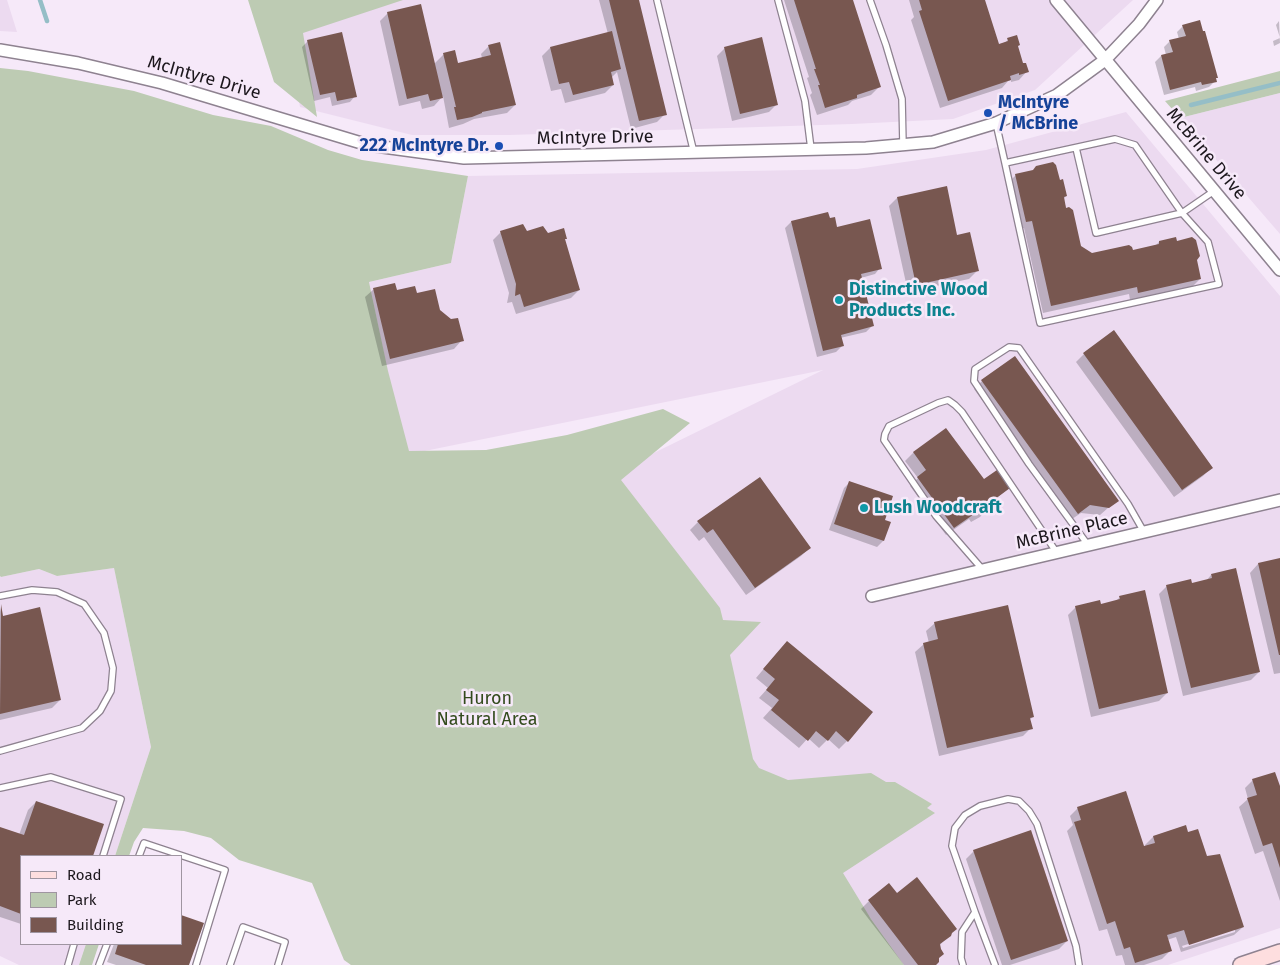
<!DOCTYPE html>
<html>
<head>
<meta charset="utf-8">
<style>
	body { margin:0 }
	#map { position:relative; width:1280px; height:965px; overflow:hidden; background:#f6e9f9; font-family:"Fira Sans",sans-serif }
	canvas { display:block }
	.legend { position:absolute; left:20px; top:855px; width:162px; height:90px; box-sizing:border-box; background:#f6e9f9; border:1px solid #9f95a1; margin:0; padding:6px 9px; list-style:none; font-size:15px; color:#1c171d }
	.legend li { display:flex; align-items:center; gap:10px; height:25px }
	.legend b { width:25px; border:1px solid #9f95a1 }
</style>
</head>
<body>
<div id="map">
<canvas width="1280" height="965"></canvas>
<ul class="legend">
<li><b style="height:6px;background:#fededf"></b>Road</li>
<li><b style="height:14px;background:#bdcbb3"></b>Park</li>
<li><b style="height:14px;background:#785750"></b>Building</li>
</ul>
</div>
<script>
const g = document.querySelector('canvas').getContext('2d');
g.lineJoin = 'round';
function paint(path, color) { g.fillStyle = color; g.fill(path, 'evenodd'); }
const shape = rows => new Path2D(rows.map(r => 'M' + r).join(''));
function trace(path, color, width, dash) { g.strokeStyle = color; g.lineWidth = width; g.lineCap = dash ? 'butt' : 'round'; g.setLineDash(dash || []); g.stroke(path); }
function label(font, color, halo, rows, align = 'center') {
  g.font = font + ' "Fira Sans",sans-serif'; g.lineWidth = 5; g.setLineDash([]); g.textBaseline = 'middle'; g.strokeStyle = halo; g.fillStyle = color; for (const [text, x, y, turn = 0] of rows) {
    g.save(); g.translate(x, y); g.rotate((+turn || 0) * Math.PI / 180); g.textAlign = isNaN(turn) ? turn : align; if (halo) g.strokeText(text, 0, 0); g.fillText(text, 0, 0); g.restore();
  }
}
paint(shape([
	[0,0,7,0,17,32,0,31],
	[305,0,1133,0,1035,90,953,119,852,124,509,135,412,135,300,107,281,7],
	[1280,93,1280,234,1180,118],
	[1126,112,1280,296,1280,928,1168,965,904,965,837,871,931,804,759,785,615,472,823,370,405,455,369,282,451,263,468,176,857,169,986,150],
	[114,568,151,747,115,856,21,856,21,944,86,944,79,965,19,965,0,956,0,576,1,577,39,569,57,576]
]), '#ecdaf0');
paint(shape([
	[248,0,403,0,303,33,317,117,274,82],
	[0,68,28,71,134,91,213,115,271,126,328,150,362,160,468,176,451,263,369,282,388,371,409,451,486,450,567,435,663,409,690,423,621,480,720,608,723,620,761,622,730,655,753,759,759,768,788,780,871,773,886,782,895,782,932,804,927,808,935,813,843,873,871,919,904,965,351,965,344,960,312,883,239,860,211,838,184,831,143,828,134,842,129,856,115,856,151,747,114,568,57,576,39,569,1,577,0,576],
	[1280,71,1280,93,1180,118,1165,101],
	[86,944,99,944,92,965,79,965]
]), '#bdcbb3');
paint(shape([
	[599,0,637,0,665,114,657,122,631,129,617,72,612,77,613,85,605,93,565,103,561,89,551,91,542,56,550,48,608,34],
	[784,0,852,0,879,87,871,95,852,101,848,105,817,115,810,95,812,93,807,78,809,77],
	[909,0,984,0,999,46,1003,44,1008,40,1017,47,1022,65,1027,71,1019,80,1011,82,1011,80,1008,81,1002,88,940,108,911,20,914,17],
	[388,13,434,64,443,55,454,52,458,64,482,58,481,54,489,46,515,105,507,113,474,119,463,124,449,128,443,96,434,106,422,109,420,101,399,106,380,21],
	[1279,21,1280,43,1274,46,1273,41,1280,38,1276,25],
	[1183,26,1215,81,1209,87,1196,91,1195,87,1164,95,1155,62,1161,56,1166,55,1164,47,1170,41,1179,39,1177,32],
	[308,41,355,96,350,102,332,106,330,97,314,101,302,47],
	[725,48,777,104,769,112,732,121,717,56],
	[1016,175,1059,182,1066,196,1063,199,1080,247,1092,255,1132,252,1154,247,1159,242,1176,242,1196,260,1200,279,1192,287,1130,300,1129,294,1043,313,1024,228,1018,230,1008,183],
	[897,198,956,236,977,271,969,279,908,292,889,206],
	[827,213,829,219,836,228,880,268,875,274,861,278,872,326,866,332,840,338,842,346,836,352,817,357,785,228,791,222],
	[501,232,547,235,564,240,579,290,571,298,516,314,512,302,507,303,509,293,493,240],
	[374,289,416,295,439,311,462,340,454,349,382,366,365,297],
	[1084,354,1211,468,1203,476,1174,497,1076,362],
	[982,381,1117,500,1100,515,1081,513,1069,521,974,389],
	[946,429,983,481,1009,488,986,506,988,508,980,517,971,522,969,519,946,535,910,486,918,478,905,461,913,453],
	[760,478,809,548,801,556,746,595,704,537,699,541,690,530,698,522],
	[850,482,883,521,883,541,877,547,829,530,844,488],
	[1280,559,1280,673,1274,674,1250,573,1258,564],
	[1211,575,1259,672,1251,680,1183,696,1159,594,1167,586,1191,585,1206,581],
	[1120,597,1167,693,1159,701,1091,717,1068,615,1076,607,1100,606,1115,602],
	[0,607,2,617,60,700,52,708,0,720],
	[935,623,1033,717,1029,720,1031,728,1023,736,939,756,915,652,924,644,929,643,926,631],
	[779,651,847,741,839,749,828,739,819,748,808,738,799,748,763,718,772,708,759,698,768,688,756,678],
	[1253,780,1280,789,1280,901,1263,851,1255,854,1239,807,1248,799,1245,788],
	[36,802,102,825,92,856,21,856,21,924,0,917,0,828,19,835,28,810],
	[1078,808,1143,848,1146,847,1145,845,1153,837,1187,833,1243,927,1234,935,1181,952,1176,937,1167,940,1170,951,1162,959,1144,965,1125,965,1122,955,1116,956,1107,929,1099,931,1067,831,1073,825,1070,816],
	[1235,929,1235,932,1183,948,1182,946],
	[974,851,1067,941,1059,949,1010,965,1002,965,966,859],
	[869,901,950,934,939,946,938,958,935,965,904,965,861,909],
	[114,944,181,944,188,965,116,965,107,962]
]), '#0003');
trace(shape([
	[40,0,47,21],
	[1191,105,1280,83]
]), '#95bec7', 4.5);
paint(shape([
	[609,0,639,0,667,115,639,121],
	[794,0,853,0,881,87,857,95,857,98,825,108,818,85,820,85,814,69,816,69],
	[919,0,985,0,999,44,1008,41,1007,38,1017,35,1020,45,1018,46,1023,63,1026,63,1029,72,1019,75,1019,73,1010,76,1011,80,948,101,919,11,922,10],
	[421,4,443,98,430,101,428,94,407,99,387,12],
	[1200,20,1203,31,1205,31,1218,78,1216,78,1217,82,1202,85,1201,82,1170,90,1161,55,1173,52,1169,40,1186,36,1182,25],
	[612,31,621,69,611,72,614,85,573,95,569,82,559,84,550,47],
	[342,32,357,97,337,101,335,92,320,95,307,40],
	[762,37,778,105,740,114,724,47],
	[500,42,516,105,482,112,482,113,472,117,457,120,454,107,456,107,443,53,455,50,458,63,491,55,488,45],
	[1053,162,1056,165,1060,180,1063,179,1067,196,1064,197,1066,208,1069,207,1073,210,1081,246,1092,253,1129,245,1132,247,1133,250,1159,244,1159,241,1176,237,1177,241,1192,237,1196,240,1200,256,1197,260,1201,279,1138,293,1137,287,1051,306,1032,221,1026,222,1015,174,1033,170,1036,166],
	[947,186,957,235,970,232,979,271,916,285,897,197],
	[828,212,830,218,835,217,837,227,870,219,882,269,861,274,874,326,841,335,844,346,823,351,791,221],
	[523,224,527,231,543,226,548,233,564,228,567,239,565,239,580,290,524,307,520,294,515,296,516,284,500,231],
	[395,283,397,290,415,286,417,293,435,289,440,310,451,319,458,318,464,341,390,359,373,288],
	[1114,330,1213,468,1182,490,1083,353],
	[1015,356,1119,501,1109,508,1090,505,1078,514,981,380],
	[946,428,984,479,997,470,1010,488,987,505,990,509,980,515,977,512,954,528,917,477,926,470,913,452],
	[760,477,811,548,755,588,713,529,707,533,697,521],
	[849,481,893,496,885,520,891,522,884,541,834,524],
	[1280,558,1280,655,1279,655,1258,563],
	[1236,568,1260,672,1191,688,1166,585,1191,579,1192,583,1212,578,1211,574],
	[1145,590,1168,693,1099,709,1075,606,1100,600,1101,604,1120,599,1119,596],
	[1,604,3,616,40,607,61,700,0,714],
	[1008,605,1034,717,1030,718,1033,729,947,748,923,643,938,639,934,622],
	[787,641,873,712,848,742,836,731,828,741,816,731,808,741,771,710,779,700,766,690,775,679,763,669],
	[1275,772,1280,786,1280,868,1272,843,1263,846,1247,798,1257,795,1252,779],
	[1126,791,1144,846,1155,843,1153,836,1186,825,1188,832,1198,829,1207,856,1220,854,1244,927,1189,945,1184,930,1167,935,1172,951,1135,963,1130,947,1124,949,1115,921,1107,924,1074,822,1081,820,1077,807],
	[36,801,104,824,93,856,21,856,21,914,0,906,0,827,24,835],
	[1031,830,1068,941,1011,960,973,850],
	[917,877,957,929,952,933,951,936,940,944,941,949,944,954,939,958,939,962,936,965,918,965,868,900,889,883,897,893],
	[181,915,204,923,189,965,146,965,115,954,118,944,181,944]
]), '#785750');
const lane = shape([
	[657,0,694,153],
	[778,0,805,101,811,149],
	[870,0,886,45,902,99,903,145],
	[996,123,1005,163,1040,323,1219,284,1208,242,1182,213,1135,145,1115,139,1005,163],
	[1076,148,1096,233,1182,213,1214,191],
	[1088,545,1029,464,974,381,975,369,1009,347,1019,348,1128,504,1144,532],
	[983,570,936,516,884,440,885,434,889,426,938,403,948,400,955,405,962,412,1057,553],
	[0,596,32,590,57,592,84,604,104,633,113,668,111,691,100,711,82,728,0,751],
	[0,788,51,777,121,799,103,856],
	[139,856,144,843,225,870,196,965],
	[975,912,995,965],
	[68,965,74,944],
	[99,965,107,944],
	[230,965,243,927,285,942,278,965],
	[963,965,961,958,962,932,975,912,952,846,955,828,965,815,980,806,1008,799,1019,801,1029,811,1037,824,1076,946,1079,965]
]);
const street = shape([
	[1056,0,1280,270],
	[0,50,78,63,162,83,368,145,464,158,866,148,933,142,996,123,1057,95,1105,60,1139,24,1157,0],
	[872,596,1280,500]
]);
const secondary = shape([
	[1241,965,1280,952]
]);
trace(lane, '#8e8290', 8);
trace(street, '#8e8290', 14);
trace(secondary, '#8e8290', 18);
trace(lane, '#fff', 5.5);
trace(street, '#fff', 11);
trace(secondary, '#fededf', 15);
for (const [x, y, r, color] of [
	[988,113,5,"#1a4fb4"],
	[499,146,5,"#1a4fb4"],
	[839,300,5,"#0f9aa8"],
	[864,508,5,"#0f9aa8"]
]) { const dot = new Path2D(); dot.arc(x, y, r, 0, 2 * Math.PI); g.fillStyle = color; g.fill(dot); trace(dot, '#f6e9f9', 2); }
label('18px', '#1c171d', '#f6e9f9', [
	["McIntyre Drive",204,78,16],
	["McIntyre Drive",595,138,-1],
	["McBrine Drive",1206,154,50],
	["McBrine Place",1072,531,-13]
]);
label('bold 18px', '#164399', '#f6e9f9', [
	["McIntyre",998,103],
	["/ McBrine",998,124],
	["222 McIntyre Dr.",489,146,"right"]
], 'left');
label('bold 18px', '#0d838f', '#f6e9f9', [
	["Distinctive Wood",849,290],
	["Products Inc.",849,311],
	["Lush Woodcraft",874,508]
], 'left');
label('18px', '#334b1d', '#f6e9f9', [
	["Huron",487,699],
	["Natural Area",487,720]
]);
</script>
</body>
</html>
